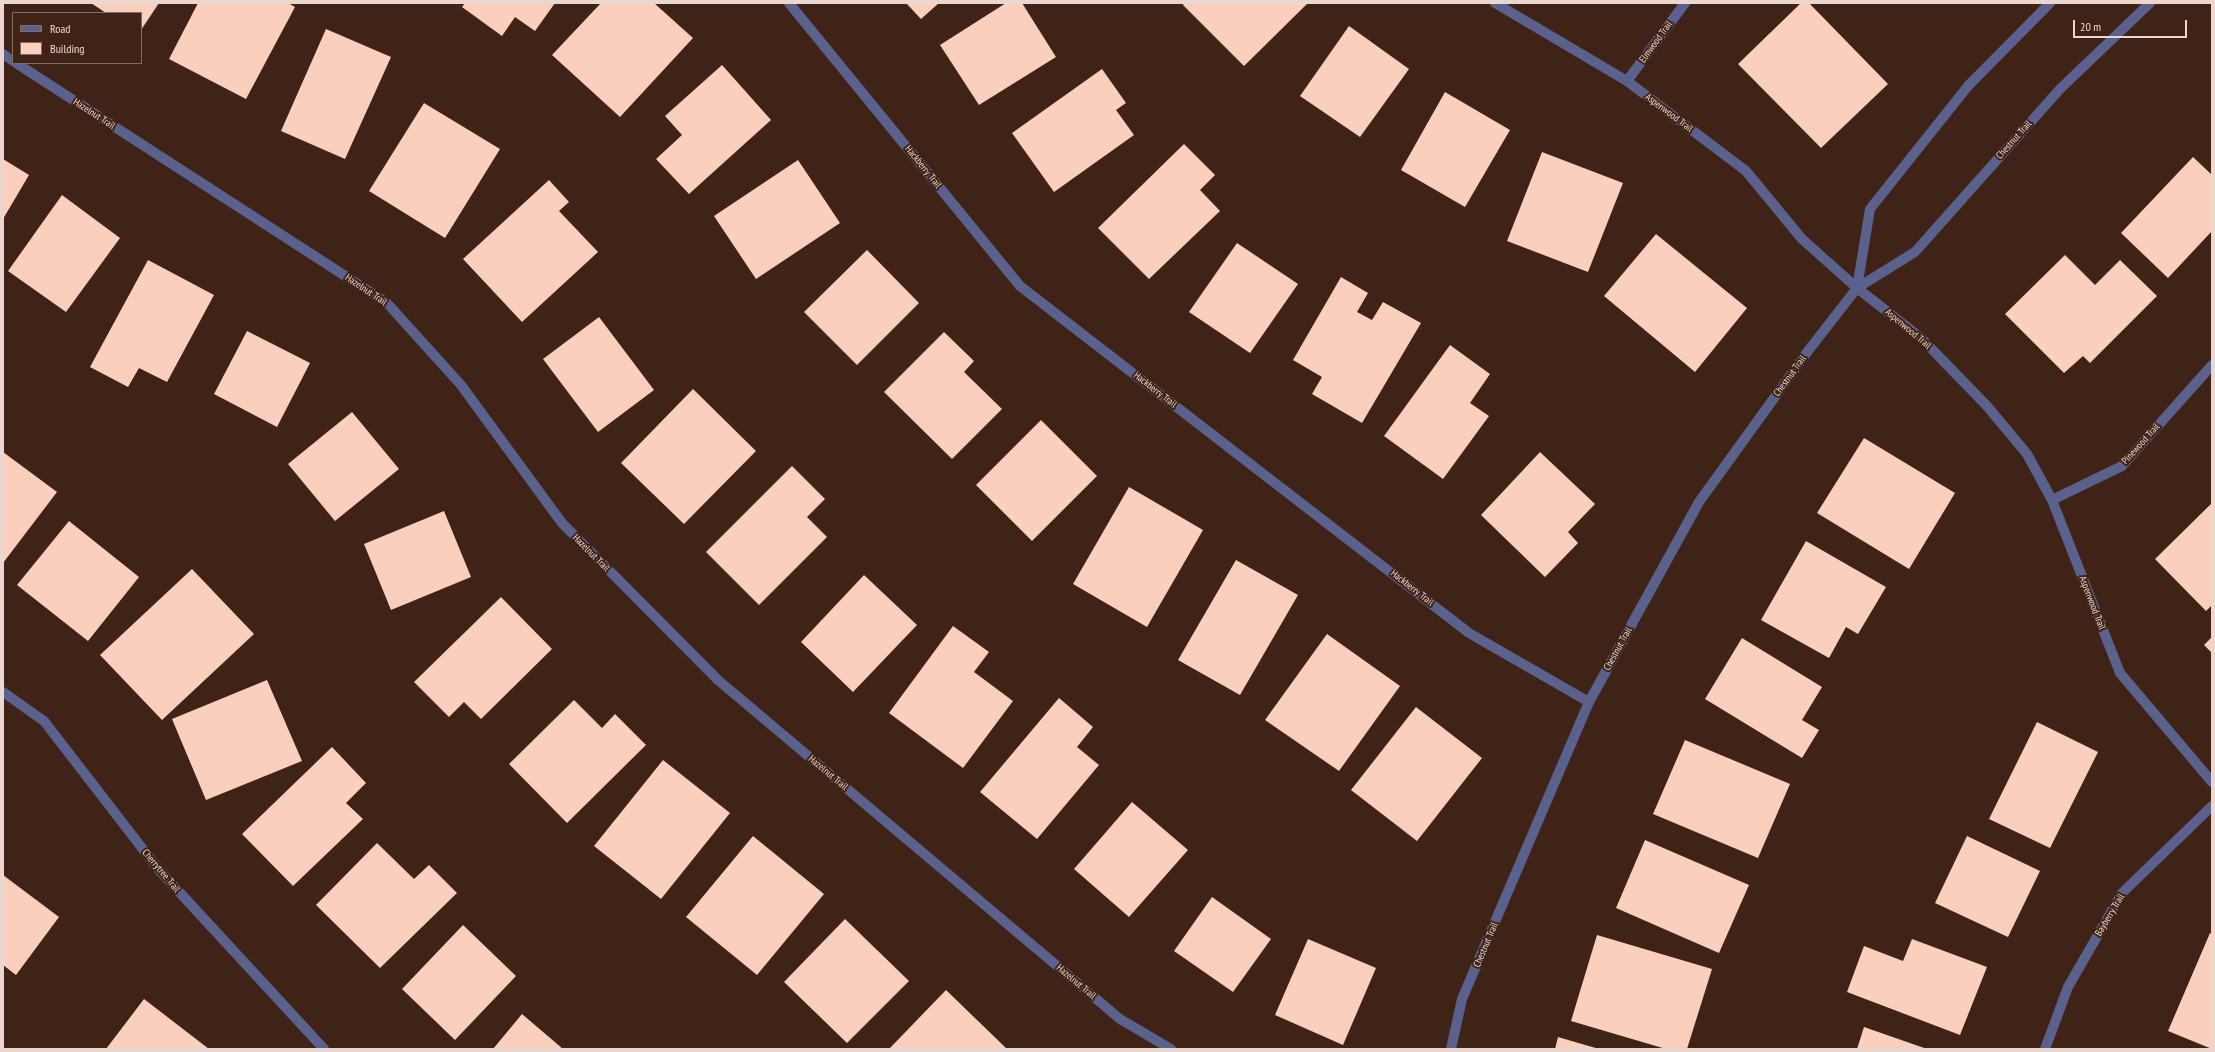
<!DOCTYPE html>
<html>
<head>
<meta charset="utf-8">
<style>
	body { margin:0 }
	#map { position:relative; width:2215px; height:1052px; overflow:hidden; background:#3f2317; font-family:"PT Sans Narrow",sans-serif }
	canvas { display:block }
	.frame { position:absolute; inset:0; border:4px solid #ead7cf; pointer-events:none }
	.legend { position:absolute; left:12px; top:12px; width:130px; height:52px; box-sizing:border-box; background:#3f2317; border:1px solid #836b61; margin:0; padding:5px 7px; list-style:none; font-size:12px; color:#ead7cf }
	.legend li { display:flex; align-items:center; gap:8px; height:20px }
	.legend b { width:20px; border:1px solid #836b61 }
	.scale { position:absolute; left:2073px; top:20px; width:114px; height:18px; box-sizing:border-box; border:2px solid #ead7cf; border-top:0; padding-left:5px; font-size:12px; line-height:14px; white-space:nowrap; color:#ead7cf; -webkit-text-stroke:3px #3f2317; paint-order:stroke }
</style>
</head>
<body>
<div id="map">
<canvas width="2215" height="1052"></canvas>
<div class="frame"></div>
<ul class="legend">
<li><b style="height:5px;background:#5a618c"></b>Road</li>
<li><b style="height:11px;background:#fbcfbe"></b>Building</li>
</ul>
<div class="scale">20 m</div>
</div>
<script>
const g = document.querySelector('canvas').getContext('2d');
g.lineJoin = 'round';
function paint(path, color) { g.fillStyle = color; g.fill(path, 'evenodd'); }
const shape = rows => new Path2D(rows.map(r => 'M' + r).join(''));
function trace(path, color, width, dash) { g.strokeStyle = color; g.lineWidth = width; g.lineCap = dash ? 'butt' : 'round'; g.setLineDash(dash || []); g.stroke(path); }
function label(font, color, halo, rows, align = 'center') {
  g.font = font + ' "PT Sans Narrow",sans-serif'; g.lineWidth = 4; g.setLineDash([]); g.textBaseline = 'middle'; g.strokeStyle = halo; g.fillStyle = color; for (const [text, x, y, turn = 0] of rows) {
    g.save(); g.translate(x, y); g.rotate((+turn || 0) * Math.PI / 180); g.textAlign = isNaN(turn) ? turn : align; if (halo) g.strokeText(text, 0, 0); g.fillText(text, 0, 0); g.restore();
  }
}
paint(shape([
	[91,3,159,3,141,30,141,13,106,13],
	[198,3,288,3,295,7,246,99,169,59],
	[465,3,555,3,535,31,515,17,502,36,462,7],
	[601,3,654,3,693,38,620,117,552,55],
	[906,3,939,3,921,19],
	[1006,3,1022,3,1056,57,979,105,940,45],
	[1184,3,1308,3,1244,66,1183,5],
	[1801,3,1809,3,1888,84,1821,148,1738,64],
	[1349,26,1409,69,1360,137,1300,96],
	[326,29,391,57,345,159,281,131],
	[722,65,771,120,689,194,656,159,682,135,665,116],
	[1102,69,1126,103,1116,110,1134,135,1054,192,1012,133],
	[1445,92,1510,130,1465,207,1401,170],
	[424,103,500,149,445,238,369,191],
	[1184,144,1215,175,1200,190,1220,211,1149,279,1098,228],
	[1542,152,1623,183,1588,272,1507,241],
	[2193,157,2212,175,2212,231,2168,278,2121,233],
	[3,159,29,175,3,219],
	[798,160,840,223,756,279,714,216],
	[549,180,569,202,559,211,598,252,522,322,463,259],
	[62,195,120,238,66,312,8,271],
	[1656,234,1747,308,1695,372,1604,296],
	[1237,243,1298,284,1250,353,1189,312],
	[867,250,919,303,857,365,804,312],
	[2065,255,2095,285,2120,260,2157,296,2090,363,2083,356,2064,373,2005,314],
	[148,260,214,295,167,382,139,368,128,387,90,367],
	[1341,277,1368,293,1357,312,1372,320,1383,302,1421,323,1362,423,1312,394,1322,377,1293,360],
	[599,317,654,390,598,432,543,359],
	[247,331,310,363,277,427,214,394],
	[944,332,974,361,964,372,1002,409,952,459,884,392],
	[1450,345,1490,374,1470,403,1489,416,1443,479,1384,436],
	[693,389,756,451,684,524,621,463],
	[352,412,399,469,335,521,288,464],
	[1041,420,1097,476,1032,541,976,485],
	[1864,438,1955,493,1909,569,1817,513],
	[3,452,57,492,3,563],
	[1540,452,1595,504,1568,532,1578,543,1545,577,1481,515],
	[792,466,825,499,807,517,827,537,759,605,706,552],
	[1129,487,1203,530,1147,627,1073,584],
	[2212,503,2212,605,2206,611,2155,559],
	[444,511,471,577,391,610,364,544],
	[69,521,139,577,88,641,17,585],
	[1806,541,1886,587,1858,634,1846,627,1829,658,1761,620],
	[1236,560,1298,595,1240,695,1178,660],
	[192,569,254,634,162,720,100,655],
	[864,575,917,625,853,692,801,642],
	[501,597,552,649,481,719,464,702,449,717,414,682],
	[953,626,989,652,974,672,1013,701,963,768,889,713],
	[1327,634,1400,686,1339,771,1265,720],
	[2212,637,2212,653,2204,645],
	[1742,638,1822,687,1802,720,1819,730,1802,758,1705,699],
	[267,680,302,761,206,800,172,719],
	[1059,698,1093,727,1077,747,1099,765,1037,839,980,792],
	[574,700,602,728,615,714,646,745,567,823,509,764],
	[1416,707,1482,758,1417,841,1351,790],
	[2037,722,2098,752,2050,848,1989,819],
	[1685,740,1790,784,1758,858,1653,814],
	[332,747,366,783,346,803,363,819,293,886,242,834],
	[663,760,730,813,661,899,594,846],
	[1132,802,1188,850,1129,917,1074,869],
	[753,836,824,894,757,975,686,917],
	[1967,836,2040,871,2008,937,1935,903],
	[1645,840,1749,885,1719,953,1616,908],
	[377,843,414,879,429,865,457,893,380,968,316,905],
	[3,875,59,917,16,975,3,965],
	[1212,897,1271,939,1233,992,1174,951],
	[845,919,909,981,847,1043,784,982],
	[463,925,516,976,455,1040,402,989],
	[2210,933,2212,934,2212,1049,2168,1031],
	[1597,935,1712,969,1687,1049,1666,1049,1571,1021],
	[1308,939,1376,968,1343,1045,1275,1015],
	[1912,939,1987,967,1960,1035,1847,992,1864,946,1903,961],
	[946,990,1007,1049,889,1049],
	[144,999,209,1049,106,1049],
	[522,1014,563,1049,493,1049],
	[1864,1027,1927,1049,1857,1049],
	[1558,1037,1599,1049,1555,1049]
]), '#fbcfbe');
trace(shape([
	[789,3,1020,286,1469,633,1589,702],
	[1495,3,1627,81,1746,171,1802,239,1857,288,1921,338,1987,406,2027,454,2052,500,2120,673,2212,782],
	[3,54,13,61],
	[16,63,387,303,461,385,562,523,718,680,1120,1019,1171,1049],
	[1627,81,1685,3],
	[1857,288,1870,209,1968,86,2050,3],
	[2052,500,2122,466,2212,365],
	[3,692,44,721,159,870,324,1049],
	[1451,1049,1462,999,1589,702,1699,502,1808,351,1857,288,1915,252,2060,89,2150,3],
	[2045,1049,2068,987,2122,893,2212,806]
]), '#5a618c', 10);
label('10px', '#ead7cf', '#3f2317', [
	["Elmwood Trail",1656,42,-54],
	["Aspenwood Trail",1669,113,37],
	["Hazelnut Trail",94,114,33],
	["Chestnut Trail",2014,140,-48],
	["Hackberry Trail",923,167,51],
	["Hazelnut Trail",366,290,34],
	["Aspenwood Trail",1908,329,40],
	["Chestnut Trail",1790,376,-54],
	["Hackberry Trail",1155,390,38],
	["Pinewood Trail",2141,444,-48],
	["Hazelnut Trail",591,553,45],
	["Hackberry Trail",1412,588,38],
	["Aspenwood Trail",2092,603,69],
	["Chestnut Trail",1618,649,-61],
	["Hazelnut Trail",828,773,40],
	["Cherrytree Trail",161,871,50],
	["Bayberry Trail",2110,915,-59],
	["Chestnut Trail",1486,945,-67],
	["Hazelnut Trail",1076,982,40]
]);
</script>
</body>
</html>
